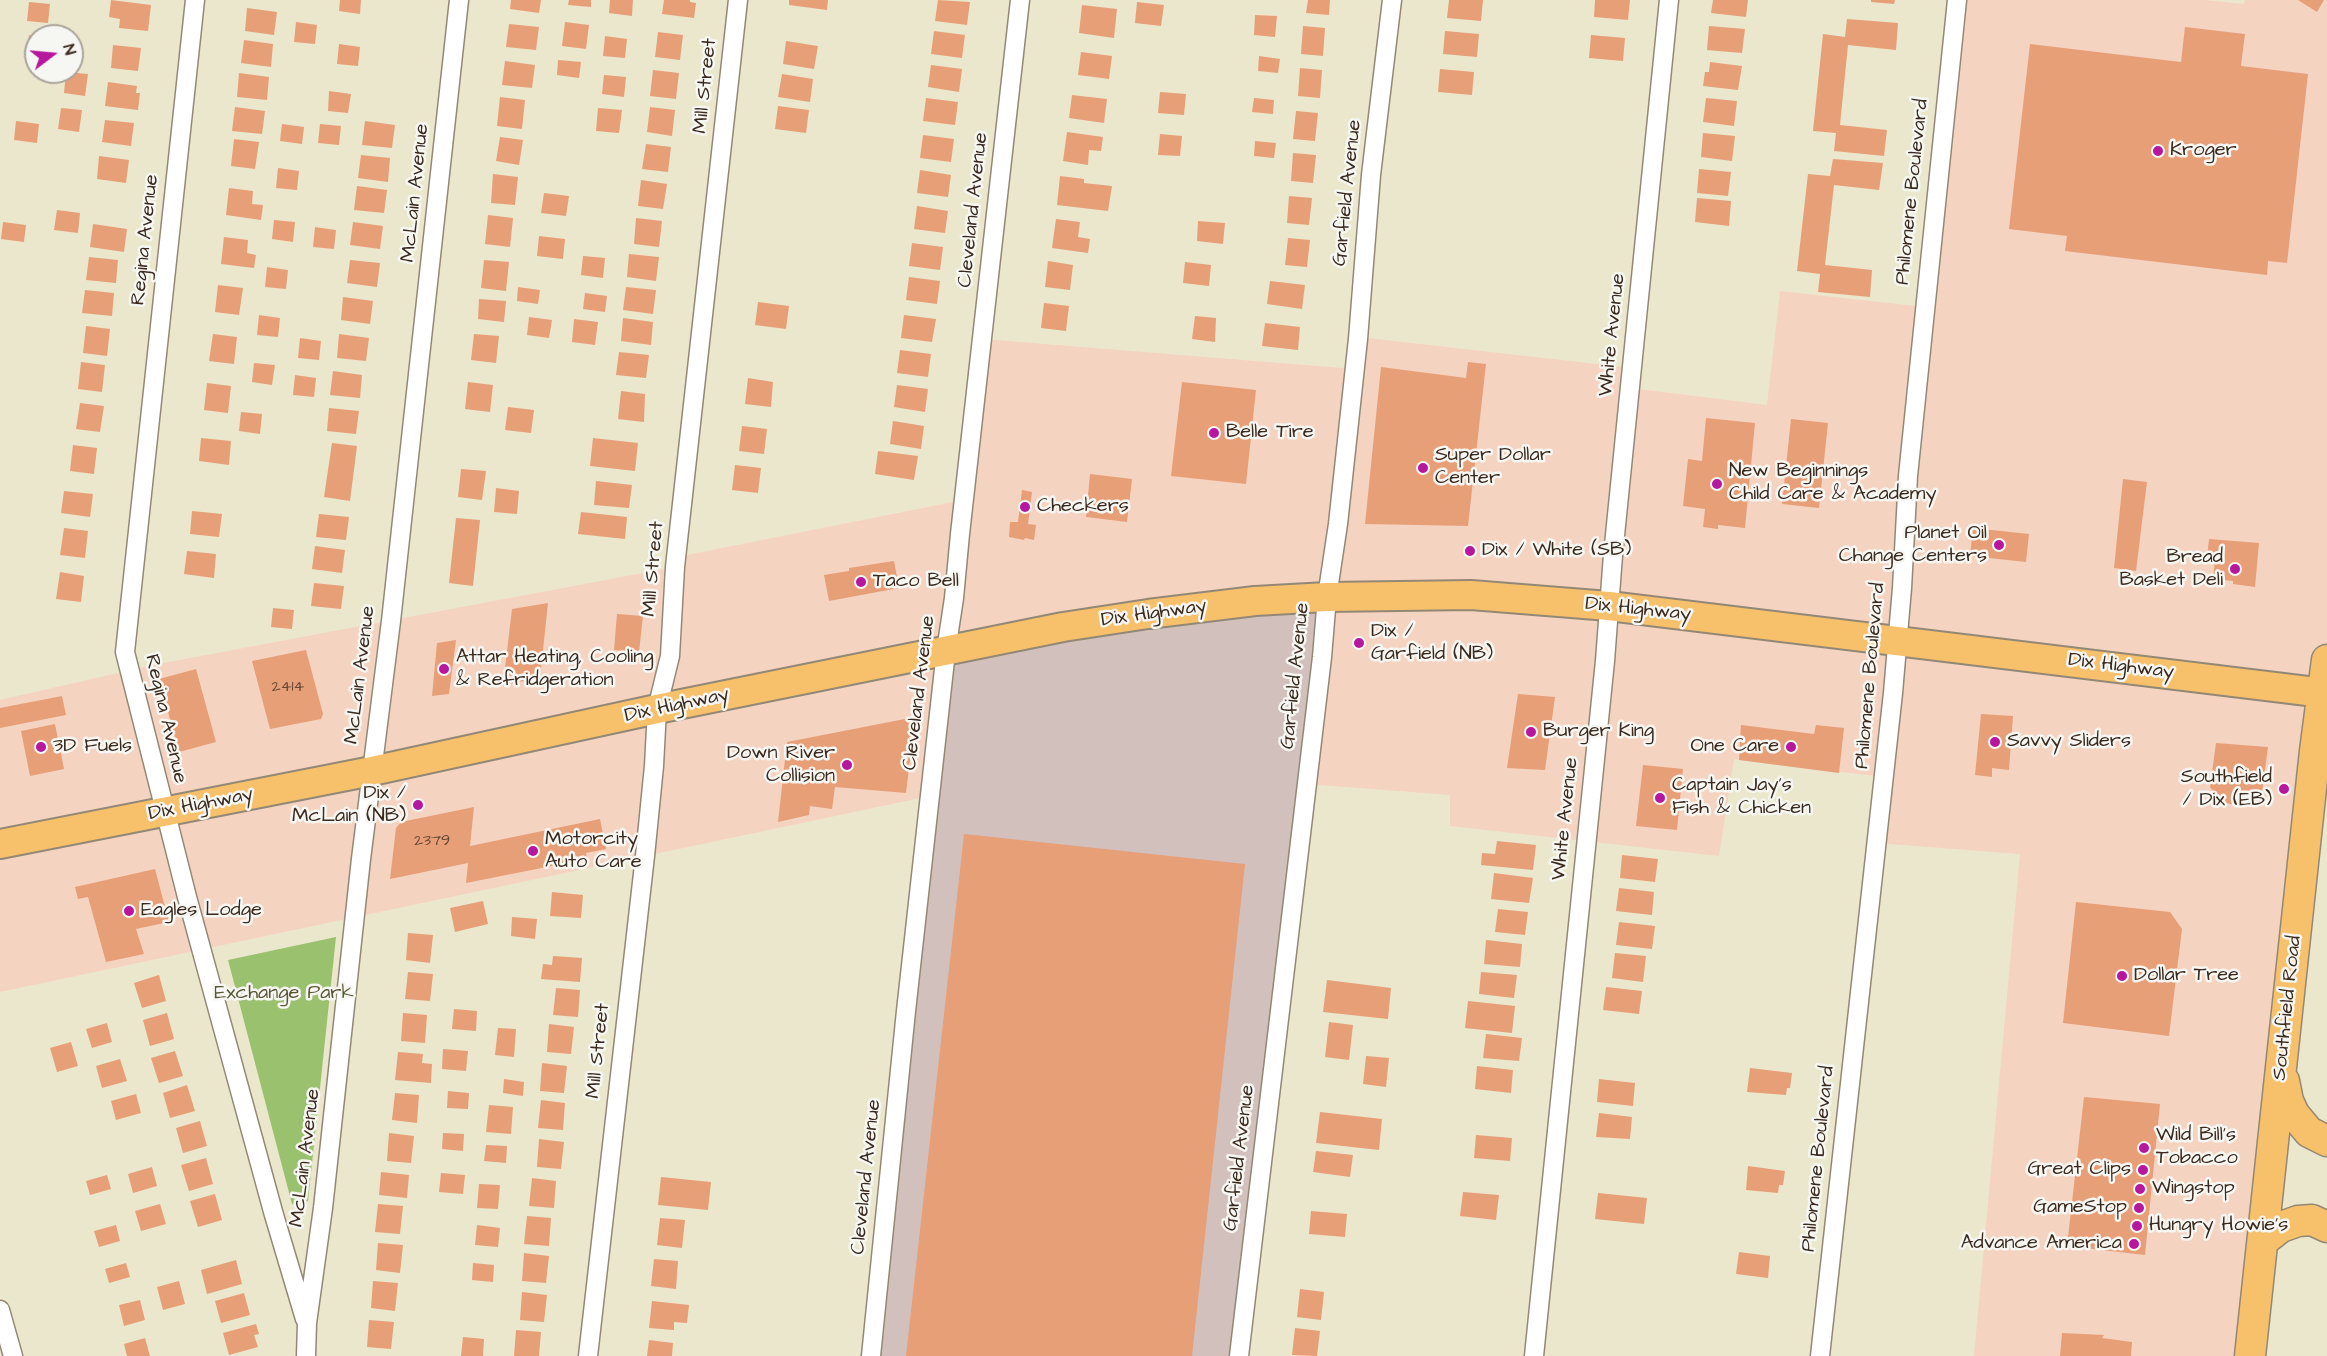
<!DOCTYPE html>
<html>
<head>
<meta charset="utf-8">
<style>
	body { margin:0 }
	#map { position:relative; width:2327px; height:1356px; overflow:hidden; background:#ebe7cc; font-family:"Architects Daughter",sans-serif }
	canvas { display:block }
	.north { position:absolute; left:24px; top:24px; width:60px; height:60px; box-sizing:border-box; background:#f6f6f2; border:2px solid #aba49d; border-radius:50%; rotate:74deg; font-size:16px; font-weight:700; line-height:24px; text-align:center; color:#3b2a1e }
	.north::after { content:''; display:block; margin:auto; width:21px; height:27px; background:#b5179e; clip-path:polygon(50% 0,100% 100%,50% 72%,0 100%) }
</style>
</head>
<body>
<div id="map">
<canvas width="2327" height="1356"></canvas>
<div class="north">N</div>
</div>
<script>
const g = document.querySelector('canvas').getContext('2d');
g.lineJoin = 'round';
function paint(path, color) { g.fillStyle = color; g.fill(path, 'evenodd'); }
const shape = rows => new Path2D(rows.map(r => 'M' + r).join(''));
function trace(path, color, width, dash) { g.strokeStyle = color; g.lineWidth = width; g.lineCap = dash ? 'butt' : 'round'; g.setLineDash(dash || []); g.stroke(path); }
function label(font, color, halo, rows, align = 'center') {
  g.font = font + ' "Architects Daughter",sans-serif'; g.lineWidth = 5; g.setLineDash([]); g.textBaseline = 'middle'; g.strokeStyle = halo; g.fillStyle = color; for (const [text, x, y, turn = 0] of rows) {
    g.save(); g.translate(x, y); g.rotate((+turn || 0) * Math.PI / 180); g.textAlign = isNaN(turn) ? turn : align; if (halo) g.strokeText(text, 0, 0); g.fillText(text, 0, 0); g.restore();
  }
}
paint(shape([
	[1957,0,2204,0,2244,4,2245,0,2327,0,2327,660,2250,1356,1974,1356,2020,854,1876,843,1883,777,1734,759,1719,856,1450,826,1450,795,1307,784,930,796,0,992,0,700,153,665,675,567,677,557,963,500,983,339,1354,369,1358,337,1632,368,1630,388,1767,405,1780,291,1924,307]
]), '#f5d3c1');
paint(shape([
	[1327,597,1239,1356,872,1356,946,651]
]), '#d1c0bc');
paint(shape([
	[336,937,308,1201,300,1207,292,1204,228,960]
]), '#9ac16d');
paint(shape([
	[111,0,151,5,148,31,119,28,120,19,109,17],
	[340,0,361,0,360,14,339,11],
	[511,0,541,0,539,13,510,9],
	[569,0,591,0,591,7,568,5],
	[610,0,633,0,632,16,609,13],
	[664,0,690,0,690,2,696,3,694,18,662,14],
	[789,0,828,0,827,10,789,5],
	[938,0,970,2,967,25,935,21],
	[1308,0,1330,0,1329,15,1306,13],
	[1449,0,1483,0,1481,21,1447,18],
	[1595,0,1630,0,1628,20,1594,17],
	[1713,0,1748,0,1746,17,1711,13],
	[1871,0,1895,0,1894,4,1871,2],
	[2298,0,2324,0,2317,12],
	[29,2,50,4,48,23,27,21],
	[1137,2,1164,5,1161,26,1135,23],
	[1082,5,1117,9,1114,38,1079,33],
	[247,8,277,12,274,35,245,31],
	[1255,15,1277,16,1275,37,1254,35],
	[1847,19,1898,23,1896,50,1848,45,1840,125,1887,130,1884,156,1834,151,1836,133,1813,131,1823,34,1845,37],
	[296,22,317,25,315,44,294,42],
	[565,22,589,25,586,49,562,46],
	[509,24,539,27,536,50,506,47],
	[1303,26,1325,28,1323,56,1301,54],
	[1709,26,1745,29,1742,53,1707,50],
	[2185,27,2245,34,2241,66,2308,74,2287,263,2268,261,2267,275,2065,251,2067,236,2009,229,2030,44,2181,62],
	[934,31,965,35,962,58,931,54],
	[1445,31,1479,34,1477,57,1443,54],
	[658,32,683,35,680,60,655,57],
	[29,35,36,36,36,55,27,54],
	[1591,35,1625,38,1623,61,1589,58],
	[605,36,627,39,625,58,603,56],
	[244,40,273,44,271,67,241,63],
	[786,41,818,46,814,69,783,64],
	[339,44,360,47,358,66,337,64],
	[113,45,141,48,138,71,111,68],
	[1081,52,1112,56,1109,79,1078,75],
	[1259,56,1280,59,1278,73,1258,71],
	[558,60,581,62,579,78,557,75],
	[505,61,535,65,532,88,502,85],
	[1710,62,1742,66,1738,90,1703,86,1705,72,1709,72],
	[931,65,962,69,959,92,928,87],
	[1300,68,1322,70,1320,98,1298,96],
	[1440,69,1474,72,1472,95,1438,92],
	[653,70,679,73,676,99,650,96],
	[66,72,88,74,85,96,64,93],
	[239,73,269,77,267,100,237,97],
	[782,74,813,79,810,102,778,97],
	[604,75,626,77,624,97,602,94],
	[108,82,137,86,136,93,140,93,138,110,105,106],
	[329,91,351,94,348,113,328,111],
	[1160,92,1186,94,1184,115,1158,113],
	[1072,95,1107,99,1104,123,1069,118],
	[500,97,525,100,522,129,497,126],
	[926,98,958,102,955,125,923,121],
	[1254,98,1274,100,1273,114,1252,112],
	[1706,98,1737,101,1734,126,1703,122],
	[778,106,809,110,806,133,775,129],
	[235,107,265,111,262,134,232,131],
	[650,107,675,110,672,136,647,132],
	[61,108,82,110,79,132,58,129],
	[598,108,622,110,619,133,596,131],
	[1296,111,1318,113,1315,141,1293,139],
	[105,120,134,123,131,146,102,142],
	[16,121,39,124,37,143,14,140],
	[365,121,395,125,392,148,362,145],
	[282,124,304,127,302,144,280,141],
	[320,124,341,126,339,145,318,143],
	[1067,132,1103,137,1101,151,1089,150,1088,165,1063,161],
	[1703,133,1735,136,1732,161,1701,157],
	[1160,134,1182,136,1180,156,1158,155],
	[923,135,954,139,951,162,920,158],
	[500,137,523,140,519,165,496,161],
	[234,139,259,142,255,169,231,166],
	[1255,141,1276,143,1274,158,1254,156],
	[646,144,671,147,668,172,642,169],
	[1293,153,1316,155,1313,183,1291,181],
	[361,155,390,158,388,182,358,178],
	[99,156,129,160,126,183,97,179],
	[1833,159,1883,163,1879,190,1834,185,1825,265,1872,270,1870,297,1818,292,1820,274,1797,271,1808,174,1830,176],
	[278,168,299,171,297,190,276,188],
	[1699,169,1731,172,1728,196,1697,193],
	[920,170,951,175,948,197,917,193],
	[493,174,518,177,515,205,491,203],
	[1060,176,1084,179,1084,183,1112,186,1108,211,1057,205],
	[641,180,667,184,663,209,638,206],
	[357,186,387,190,384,213,354,210],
	[229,188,253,191,252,204,263,205,261,220,226,215],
	[544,193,569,196,566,216,541,213],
	[1289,196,1312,198,1309,225,1287,223],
	[1697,198,1731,201,1729,226,1695,222],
	[917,206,948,211,945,233,914,229],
	[57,210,80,213,78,233,54,230],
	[488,215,513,218,510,247,485,244],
	[636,218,662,221,659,247,634,244],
	[1056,219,1080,222,1078,237,1090,239,1088,253,1052,248],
	[274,220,295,222,293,242,272,239],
	[1198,221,1225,223,1223,244,1197,241],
	[3,222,26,225,24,242,1,239],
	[353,222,383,226,380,249,350,245],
	[93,224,127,229,124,252,90,247],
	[315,227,336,230,334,249,313,247],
	[539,236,565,239,563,259,537,256],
	[224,237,248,240,247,253,256,255,254,268,221,264],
	[1288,238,1310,240,1307,267,1285,265],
	[912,243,943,247,940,270,909,266],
	[629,254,659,257,656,281,627,277],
	[583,256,605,258,603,278,581,275],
	[89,257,118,260,116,283,86,280],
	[350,260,380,263,377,287,347,283],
	[484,260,509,262,506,291,481,288],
	[1048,261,1073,265,1070,290,1045,287],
	[1185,262,1211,265,1209,286,1183,283],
	[267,267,288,270,286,289,265,287],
	[909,277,940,281,937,304,906,300],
	[1270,281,1305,285,1302,309,1267,304],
	[218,285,243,288,239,315,215,312],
	[518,287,540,290,538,304,517,301],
	[626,287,656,290,653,314,623,310],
	[85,290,114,293,112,316,82,313],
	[585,293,607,296,605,312,583,309],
	[343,297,373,301,370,324,341,320],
	[479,299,506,301,504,322,478,319],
	[758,302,789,306,786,329,755,325],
	[1044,303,1069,306,1066,331,1041,328],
	[259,315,280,318,278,337,257,335],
	[904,315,936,319,932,342,901,338],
	[1195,316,1216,318,1215,342,1192,339],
	[529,317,552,320,549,338,527,335],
	[623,318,653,322,651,345,621,341],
	[574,319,598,322,595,345,572,342],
	[1265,323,1300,327,1298,350,1262,346],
	[86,326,110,329,107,356,83,353],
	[213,334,237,337,234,364,209,361],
	[339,334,369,338,366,361,337,358],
	[474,334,499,336,496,363,471,360],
	[300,338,321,341,319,360,298,358],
	[900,350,931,354,928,377,897,373],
	[619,352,649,355,646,378,616,375],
	[81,362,105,365,102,392,78,389],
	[1468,362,1486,364,1468,526,1365,524,1381,367,1466,378],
	[254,363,275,365,272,385,252,382],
	[333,371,362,375,360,398,330,395],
	[295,375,316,378,314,397,293,395],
	[748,378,773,382,771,407,745,404],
	[468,382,493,385,490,412,465,409],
	[1182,382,1256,390,1246,484,1171,476],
	[207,383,231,386,228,413,204,410],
	[897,385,928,389,925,412,894,407],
	[621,391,645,394,644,422,618,419],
	[80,403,104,406,100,432,76,429],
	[508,407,534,410,531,433,505,430],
	[329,408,359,411,356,434,327,431],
	[241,412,262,414,260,434,239,431],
	[1706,418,1755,423,1745,528,1718,525,1718,529,1703,527,1705,509,1683,506,1688,459,1702,461],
	[1791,419,1828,423,1819,508,1782,504],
	[893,421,924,426,921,449,890,444],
	[742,426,767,429,764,454,739,451],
	[201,438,231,441,229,465,199,461],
	[593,438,638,443,635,471,590,466],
	[332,443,357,446,350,501,324,497],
	[73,445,97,448,94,474,70,471],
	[878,451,918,456,914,480,875,474],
	[735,465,761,468,758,493,732,490],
	[461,469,486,471,482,500,458,497],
	[1090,474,1132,479,1127,522,1086,517],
	[2123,479,2147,482,2136,571,2114,568],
	[596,481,632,485,629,508,594,505],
	[496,488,519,491,517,514,494,512],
	[1022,490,1032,492,1028,524,1036,525,1034,540,1025,538,1024,540,1009,537,1010,522,1018,522],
	[64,491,93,494,90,517,61,513],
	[192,511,222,514,219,537,190,534],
	[581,512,627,517,625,539,578,534],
	[319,514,349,517,346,540,316,537],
	[456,518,480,520,473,586,449,583],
	[64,528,88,531,85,558,60,555],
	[1973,528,2029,534,2026,562,1970,556],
	[2209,539,2259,543,2255,587,2233,584,2233,581,2213,579,2215,559,2207,558],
	[315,546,345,550,342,573,312,569],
	[187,551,216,554,214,578,184,574],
	[894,561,899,588,829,601,824,575,849,571,849,568],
	[60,572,84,576,81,602,56,599],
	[314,583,344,586,341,609,311,606],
	[548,603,540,678,503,685,512,609],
	[273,608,294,610,292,629,271,627],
	[617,614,643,616,639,652,614,650],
	[456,640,449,694,432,696,437,643],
	[306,650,323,714,321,719,270,729,252,661],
	[196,669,216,742,179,752,159,679],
	[1518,694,1555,697,1545,770,1507,768],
	[62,696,66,715,0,728,0,708],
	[1981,714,2013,716,2009,770,1992,768,1992,777,1975,775],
	[915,717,906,793,835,787,832,809,810,806,809,815,778,822,787,742],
	[55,724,64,769,30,776,21,731],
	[1741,725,1814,734,1816,725,1844,728,1839,773,1739,760],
	[2216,743,2268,747,2260,807,2222,803,2210,787],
	[1643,765,1683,769,1677,830,1636,826],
	[474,807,470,846,600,819,606,849,586,853,587,859,466,883,468,863,390,879,396,828,401,822],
	[964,834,1245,864,1192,1356,906,1356],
	[1497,841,1536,845,1533,870,1481,865,1482,853,1495,854],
	[1622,855,1658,859,1655,882,1620,878],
	[155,869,169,922,136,929,144,954,106,962,88,897,78,899,75,887],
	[1494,873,1533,878,1529,903,1491,899],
	[1619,888,1654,892,1652,915,1616,911],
	[552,892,583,895,581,918,550,916],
	[483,901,488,924,455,932,450,908],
	[2076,902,2170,912,2182,929,2169,1036,2063,1023],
	[1498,909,1528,912,1525,935,1495,932],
	[512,917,537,919,535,939,511,936],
	[1619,922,1655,926,1652,949,1616,945],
	[408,933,433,935,430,963,406,960],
	[1486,940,1522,944,1520,967,1484,964],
	[1615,953,1646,956,1643,982,1612,978],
	[553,956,582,958,580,982,541,979,543,964,552,965],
	[408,972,433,974,430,1001,405,999],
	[1481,972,1517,975,1514,998,1479,994],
	[159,975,166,1001,142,1008,134,983],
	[1327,980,1391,988,1388,1019,1323,1012],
	[1606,987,1642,991,1639,1014,1603,1010],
	[556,988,580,990,578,1017,553,1015],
	[1468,1001,1515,1006,1512,1033,1465,1028],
	[454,1009,477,1011,476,1031,452,1029],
	[167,1013,174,1039,150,1046,143,1020],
	[403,1013,427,1015,425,1043,401,1041],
	[1329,1022,1353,1025,1349,1060,1325,1057],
	[107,1023,112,1042,92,1048,86,1029],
	[549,1024,574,1027,571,1054,547,1052],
	[498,1028,516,1029,514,1057,495,1055],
	[1486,1034,1522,1038,1519,1061,1483,1058],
	[71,1042,78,1066,57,1072,50,1048],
	[443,1049,468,1051,466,1071,442,1069],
	[175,1051,183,1076,159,1083,151,1058],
	[398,1052,423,1054,422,1063,432,1064,431,1083,395,1080],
	[1366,1056,1389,1058,1386,1087,1363,1084],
	[120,1059,127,1081,102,1088,96,1066],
	[542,1063,567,1066,564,1093,540,1091],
	[1477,1066,1513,1070,1511,1093,1475,1089],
	[1750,1068,1792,1073,1790,1088,1787,1088,1786,1095,1747,1092],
	[504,1079,524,1082,523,1096,503,1093],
	[1599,1079,1635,1083,1633,1106,1597,1102],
	[187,1085,195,1111,170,1118,163,1093],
	[448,1091,469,1093,468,1109,447,1108],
	[395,1093,419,1095,417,1123,392,1120],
	[136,1094,141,1113,116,1120,111,1101],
	[2084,1097,2160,1104,2145,1255,2067,1246],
	[541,1100,565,1103,563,1130,538,1128],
	[489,1105,513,1107,511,1134,486,1132],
	[1320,1112,1382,1119,1379,1150,1316,1143],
	[1599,1113,1632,1117,1630,1139,1596,1137],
	[200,1121,207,1146,183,1153,176,1128],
	[389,1133,414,1136,411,1163,387,1161],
	[443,1133,464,1134,463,1151,442,1149],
	[1476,1135,1512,1138,1510,1161,1474,1158],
	[539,1139,564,1142,561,1169,537,1167],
	[486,1145,507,1146,506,1163,484,1161],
	[1316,1151,1353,1155,1350,1177,1313,1172],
	[206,1158,213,1184,189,1191,181,1165],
	[1748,1166,1785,1171,1783,1185,1779,1185,1778,1193,1746,1190],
	[152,1167,157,1186,133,1193,128,1174],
	[381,1172,409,1175,407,1198,379,1195],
	[441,1173,465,1175,463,1194,439,1192],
	[107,1175,111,1189,90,1195,86,1181],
	[661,1177,711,1182,708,1210,658,1205],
	[532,1178,556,1181,554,1208,529,1206],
	[479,1184,500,1185,498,1209,477,1208],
	[1463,1192,1499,1195,1496,1220,1460,1216],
	[1598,1193,1647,1198,1644,1224,1595,1219],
	[215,1194,222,1220,198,1227,190,1201],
	[160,1204,166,1224,141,1231,135,1211],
	[378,1204,403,1206,400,1234,375,1232],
	[1311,1211,1347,1214,1345,1237,1309,1234],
	[527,1216,551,1218,549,1246,524,1244],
	[660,1218,685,1220,682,1248,657,1245],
	[116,1225,120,1241,99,1247,94,1231],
	[477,1225,500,1228,498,1247,475,1245],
	[378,1243,403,1245,400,1273,376,1270],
	[1739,1252,1770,1256,1768,1278,1736,1274],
	[524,1253,549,1256,546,1283,522,1281],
	[654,1259,678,1261,676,1289,651,1286],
	[236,1260,242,1284,207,1294,201,1270],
	[126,1263,130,1277,109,1283,105,1269],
	[473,1263,494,1265,493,1282,472,1280],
	[179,1281,185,1304,163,1310,157,1287],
	[373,1281,398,1283,395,1311,371,1308],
	[1300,1289,1324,1292,1321,1320,1297,1317],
	[522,1292,547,1295,544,1322,520,1320],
	[244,1293,250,1315,221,1323,215,1301],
	[140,1300,145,1320,124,1326,119,1305],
	[652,1301,689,1305,687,1323,674,1322,674,1330,649,1328],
	[369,1320,394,1322,391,1349,367,1347],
	[256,1324,259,1334,254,1335,258,1347,229,1355,223,1333],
	[1295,1328,1320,1331,1317,1356,1292,1355],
	[516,1330,541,1332,539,1356,514,1356],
	[2062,1333,2104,1335,2102,1338,2132,1342,2131,1356,2060,1356],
	[463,1337,484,1339,483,1356,461,1356],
	[145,1338,150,1356,127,1356,124,1344],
	[649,1340,673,1343,672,1356,647,1356]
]), '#e79f78');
const minor = shape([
	[195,0,125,652,187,897,274,1215,305,1319],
	[0,1310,13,1356],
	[306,1356,307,1323,323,1208,361,859,391,621,459,0],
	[588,1356,645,856,654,766,657,709,670,656,675,567,738,0],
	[871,1356,906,1011,946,651,954,598,960,534,1020,0],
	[1239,1356,1322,657,1327,597,1338,524,1358,339,1371,175,1392,0],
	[1534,1356,1605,661,1613,555,1669,0],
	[1820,1356,1893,693,1902,588,1908,476,1957,0]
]);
const primary = shape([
	[0,844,372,771,657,709,1063,627,1148,614,1255,601,1327,597,1471,595,1609,606,2324,693]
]);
const trunk = shape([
	[2284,1081,2288,1101,2294,1114,2309,1132,2327,1141],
	[2263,1241,2281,1227,2298,1221,2312,1220,2327,1227],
	[2250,1356,2315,751,2327,660]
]);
trace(minor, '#938875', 21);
trace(primary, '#938875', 32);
trace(trunk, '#938875', 33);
trace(minor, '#fff', 18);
trace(primary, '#f7c06b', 28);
trace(trunk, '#f7c06b', 30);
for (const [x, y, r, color] of [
	[2158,151,6,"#b5179e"],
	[1214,433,6,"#b5179e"],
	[1423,468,6,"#b5179e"],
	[1717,484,6,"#b5179e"],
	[1025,507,6,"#b5179e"],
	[1999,545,6,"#b5179e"],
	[1470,551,6,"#b5179e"],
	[2235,569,6,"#b5179e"],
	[861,582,6,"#b5179e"],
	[1359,643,6,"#b5179e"],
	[444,669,6,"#b5179e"],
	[1531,732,6,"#b5179e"],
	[1995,742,6,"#b5179e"],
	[41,747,6,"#b5179e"],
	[1791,747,6,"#b5179e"],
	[847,765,6,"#b5179e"],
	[2284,789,6,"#b5179e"],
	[1660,798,6,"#b5179e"],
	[418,805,6,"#b5179e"],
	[533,851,6,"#b5179e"],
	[129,911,6,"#b5179e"],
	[2122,976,6,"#b5179e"],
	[2144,1148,6,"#b5179e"],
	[2143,1170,6,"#b5179e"],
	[2140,1189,6,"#b5179e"],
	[2139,1208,6,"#b5179e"],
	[2137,1226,6,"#b5179e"],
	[2134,1244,6,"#b5179e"]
]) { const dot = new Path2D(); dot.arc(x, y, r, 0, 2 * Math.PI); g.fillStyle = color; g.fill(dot); trace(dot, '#f6f6f2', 2); }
label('16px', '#664734', null, [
	["2414",288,688],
	["2379",432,842]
]);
label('20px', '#3b2a1e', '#f6f6f2', [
	["Mill Street",706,86,-84],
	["Philomene Boulevard",1913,192,-84],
	["McLain Avenue",416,193,-84],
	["Garfield Avenue",1348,193,-84],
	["Cleveland Avenue",974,210,-84],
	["Regina Avenue",146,240,-84],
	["White Avenue",1613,335,-84],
	["Mill Street",654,569,-85],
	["Dix Highway",1638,610,6],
	["Dix Highway",1154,614,-8],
	["Dix Highway",2121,667,7],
	["McLain Avenue",361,675,-83],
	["Garfield Avenue",1296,676,-84],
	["Philomene Boulevard",1871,676,-85],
	["Cleveland Avenue",920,693,-83],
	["Dix Highway",677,706,-12],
	["Regina Avenue",165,719,77],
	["Dix Highway",201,805,-11],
	["White Avenue",1566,819,-84],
	["Southfield Road",2288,1008,-84],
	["Mill Street",599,1051,-84],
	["McLain Avenue",306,1158,-83],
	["Garfield Avenue",1240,1158,-83],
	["Philomene Boulevard",1819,1159,-84],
	["Cleveland Avenue",867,1177,-84]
]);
label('20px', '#3b2a1e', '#f6f6f2', [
	["Kroger",2170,151],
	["Belle Tire",1226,433],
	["Super Dollar",1435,456],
	["Center",1435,479],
	["New Beginnings",1729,472],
	["Child Care & Academy",1729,495],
	["Checkers",1037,507],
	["Planet Oil",1987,534,"right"],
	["Change Centers",1987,557,"right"],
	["Dix / White (SB)",1482,551],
	["Bread",2223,558,"right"],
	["Basket Deli",2223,581,"right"],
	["Taco Bell",873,582],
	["Dix /",1371,632],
	["Garfield (NB)",1371,655],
	["Attar Heating, Cooling",456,658],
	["& Refridgeration",456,681],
	["Burger King",1543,732],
	["Savvy Sliders",2007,742],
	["3D Fuels",53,747],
	["One Care",1779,747,"right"],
	["Down River",835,754,"right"],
	["Collision",835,777,"right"],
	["Southfield",2272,778,"right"],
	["/ Dix (EB)",2272,801,"right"],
	["Captain Jay's",1672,786],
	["Fish & Chicken",1672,809],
	["Dix /",406,794,"right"],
	["McLain (NB)",406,817,"right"],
	["Motorcity",545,840],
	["Auto Care",545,863],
	["Eagles Lodge",141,911],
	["Dollar Tree",2134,976],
	["Wild Bill's",2156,1136],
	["Tobacco",2156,1159],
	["Great Clips",2131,1170,"right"],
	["Wingstop",2152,1189],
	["GameStop",2127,1208,"right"],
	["Hungry Howie's",2149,1226],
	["Advance America",2122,1244,"right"]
], 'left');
label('20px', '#585736', '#f6f6f2', [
	["Exchange Park",284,994]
]);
</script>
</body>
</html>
